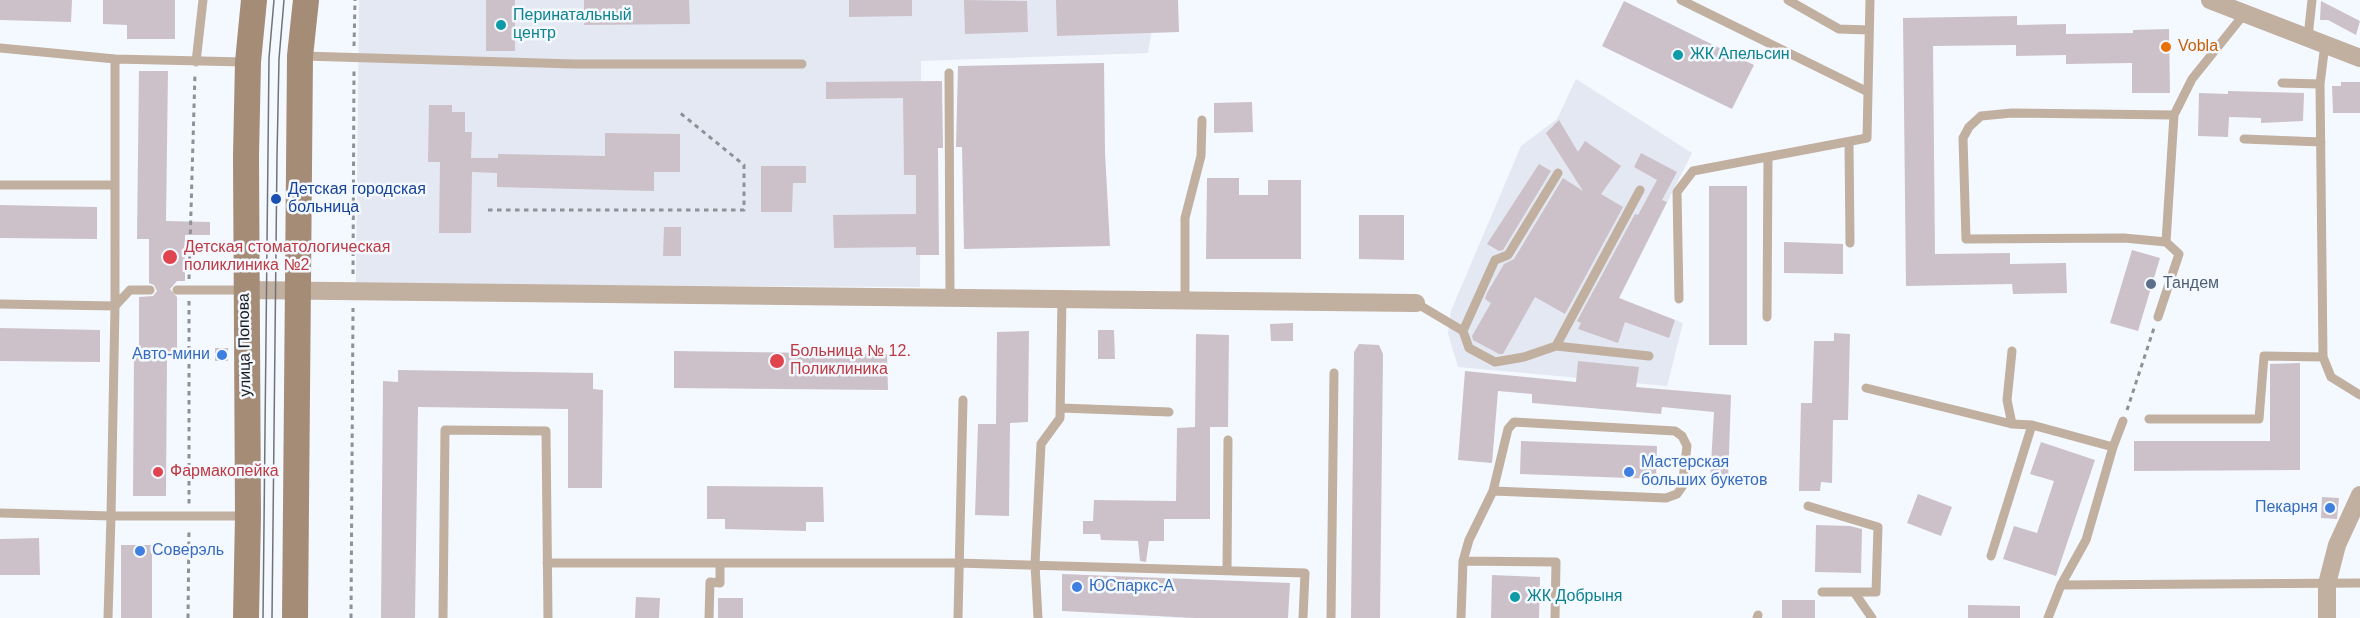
<!DOCTYPE html>
<html>
<head>
<meta charset="utf-8">
<style>
	body { margin:0 }
	canvas { display:block; background:#f4f8ff }
</style>
</head>
<body>
<canvas width="2360" height="618"></canvas>
<script>
const g = document.querySelector('canvas').getContext('2d');
g.lineJoin = 'round';
function paint(path, color) { g.fillStyle = color; g.fill(path, 'evenodd'); }
const shape = rows => new Path2D(rows.map(r => 'M' + r).join(''));
function trace(path, color, width, dash) { g.strokeStyle = color; g.lineWidth = width; g.lineCap = dash ? 'butt' : 'round'; g.setLineDash(dash || []); g.stroke(path); }
function label(font, color, halo, rows, align = 'center') {
  g.font = font + ' Helvetica,sans-serif'; g.lineWidth = 5; g.setLineDash([]); g.textBaseline = 'middle'; g.strokeStyle = halo; g.fillStyle = color; for (const [text, x, y, turn = 0] of rows) {
    g.save(); g.translate(x, y); g.rotate((+turn || 0) * Math.PI / 180); g.textAlign = isNaN(turn) ? turn : align; if (halo) g.strokeText(text, 0, 0); g.fillText(text, 0, 0); g.restore();
  }
}
paint(shape([
	[359,0,1157,0,1148,53,921,61,920,287,356,284],
	[1576,79,1692,153,1619,298,1683,323,1667,386,1458,367,1448,334,1451,311,1521,146,1557,119]
]), '#e3e8f3');
paint(shape([
	[0,0,72,0,71,22,0,20],
	[103,0,175,0,175,39,127,39,127,25,103,24],
	[486,0,515,0,515,51,486,51],
	[584,0,689,0,690,24,584,25],
	[849,0,912,0,912,16,849,17],
	[964,0,1027,1,1028,32,965,34],
	[1056,0,1178,0,1179,32,1057,36],
	[1624,1,1754,65,1732,109,1602,46],
	[2321,1,2360,21,2356,35,2328,20,2320,20],
	[2017,16,2017,25,2066,24,2066,34,2133,33,2133,30,2169,29,2170,93,2132,93,2132,63,2066,64,2066,55,2016,56,2016,45,1933,46,1935,254,2010,253,2010,264,2066,263,2067,293,2013,294,2012,284,1906,286,1903,18],
	[1104,63,1105,152,1110,246,964,249,962,147,956,147,958,66],
	[139,71,168,71,166,221,210,222,210,235,185,235,185,281,177,281,170,289,177,297,177,355,167,355,166,496,133,496,134,354,139,354,139,297,153,296,157,291,154,285,149,283,149,239,137,239],
	[942,81,943,148,938,148,939,255,916,255,916,247,834,248,833,215,916,214,916,175,904,175,903,98,826,99,826,82],
	[2341,82,2360,82,2360,113,2333,113,2332,86,2341,86],
	[2228,91,2304,93,2303,121,2261,123,2261,118,2229,117,2228,137,2198,136,2199,93,2228,94],
	[1252,102,1253,132,1214,133,1214,103],
	[429,105,452,105,452,112,465,112,465,132,472,132,471,158,498,158,498,154,605,156,605,133,680,134,680,172,654,172,654,191,497,187,497,173,472,172,471,233,439,233,440,162,428,162],
	[1559,120,1578,152,1585,141,1621,166,1601,194,1623,207,1565,314,1535,297,1503,354,1499,354,1473,340,1472,336,1491,303,1485,299,1487,293,1504,264,1514,259,1563,178,1583,191,1546,133],
	[1641,153,1677,172,1662,200,1667,202,1619,298,1675,320,1669,338,1625,322,1618,343,1578,329,1581,323,1577,321,1635,214,1638,215,1657,180,1634,167],
	[1539,164,1551,171,1503,250,1499,251,1487,244],
	[761,166,806,166,806,183,793,183,792,212,761,212],
	[1207,178,1239,178,1239,195,1268,195,1268,180,1301,180,1301,259,1206,259],
	[1709,186,1747,186,1747,345,1709,345],
	[0,205,97,207,97,239,0,238],
	[1359,215,1404,215,1404,260,1359,259],
	[664,227,681,227,681,256,663,256],
	[1784,242,1843,244,1843,274,1784,273],
	[2132,250,2160,258,2138,331,2110,323],
	[1293,323,1293,341,1271,341,1270,324],
	[0,328,100,330,100,362,0,361],
	[1098,330,1114,330,1115,359,1098,359],
	[1029,331,1028,422,1010,423,1009,516,975,515,978,424,996,424,997,332],
	[1834,333,1850,334,1848,420,1833,420,1832,483,1821,482,1820,491,1799,491,1801,403,1812,403,1814,341,1834,341],
	[1196,334,1229,335,1228,427,1210,427,1210,519,1164,519,1164,541,1149,541,1146,562,1140,561,1138,541,1101,540,1100,534,1083,534,1083,521,1093,521,1094,500,1176,501,1177,428,1195,427],
	[1359,344,1379,345,1383,354,1380,618,1351,618,1354,352],
	[215,348,228,348,228,361,215,361],
	[674,351,887,354,888,390,674,388],
	[1578,361,1639,367,1636,387,1731,395,1728,482,1710,481,1714,412,1662,407,1661,414,1532,403,1532,394,1498,391,1492,463,1458,460,1465,371,1576,382],
	[2300,363,2300,470,2134,471,2134,441,2270,441,2270,364],
	[398,370,593,373,593,389,603,390,602,488,568,488,568,409,418,407,415,618,381,618,383,381,398,382],
	[1521,441,1657,446,1656,479,1520,474],
	[2041,442,2095,460,2056,576,2003,559,2014,526,2037,533,2054,481,2030,474],
	[707,486,823,487,824,522,806,522,806,531,725,529,725,519,707,519],
	[1918,494,1952,507,1941,536,1907,523],
	[2322,497,2339,498,2337,519,2321,518],
	[1816,525,1850,526,1862,529,1861,573,1815,572],
	[39,538,40,575,0,575,0,539],
	[121,545,152,545,152,618,121,618],
	[1062,574,1290,583,1288,618,1194,618,1062,611],
	[1492,575,1540,577,1539,618,1491,618],
	[636,597,660,598,659,618,635,618],
	[718,598,743,598,743,618,718,618],
	[1782,600,1815,600,1815,618,1782,618],
	[1968,605,2020,606,2020,618,1968,618]
]), '#cdc1c9');
trace(shape([
	[354,46,355,0],
	[488,210,744,210,744,165,679,112],
	[353,274,354,68],
	[189,279,195,73],
	[189,301,189,504],
	[2127,410,2154,328],
	[188,618,189,529],
	[351,618,353,308]
]), '#8e9197', 3, [4.5, 4.5]);
trace(shape([
	[1681,0,1866,91],
	[1788,0,1839,29,1869,30],
	[2308,37,2312,0],
	[2325,44,2320,84,2323,357,2331,377,2360,395],
	[0,48,115,59],
	[303,56,574,64,802,64],
	[196,62,203,0],
	[949,73,950,296],
	[2282,83,2320,84],
	[2244,139,2321,142],
	[1849,143,1850,243],
	[0,185,114,185],
	[2166,242,2174,115],
	[177,290,245,290],
	[1679,299,1677,192,1693,171,1867,138,1870,0],
	[1185,301,1185,218,1201,156,1202,120],
	[1416,303,1463,331,1469,348,1495,362,1524,357,1556,346,1649,356],
	[0,304,115,306,130,290,150,290],
	[1767,317,1768,157],
	[2158,317,2179,254,2166,242,2124,238,1966,239,1963,138,1969,127,1981,116,2012,113,2174,115,2192,79,2245,13],
	[1463,331,1495,260,1508,255,1558,173],
	[1556,346,1640,190],
	[2012,351,2007,400,2012,424,2032,425,2113,447],
	[1866,388,2012,424],
	[1061,408,1169,412],
	[2149,419,2259,419,2264,356,2323,357],
	[1808,506,1878,527,1876,592,1822,592],
	[0,513,111,516,115,306,115,59,245,62],
	[1991,556,2032,425],
	[1463,561,1556,562,1555,618],
	[547,563,957,563,1305,573,1303,618],
	[1227,570,1228,440],
	[2061,585,2360,583],
	[1854,592,1872,618],
	[108,618,111,516,246,516],
	[443,618,445,430,546,431,548,618],
	[709,618,710,582,720,583,720,563],
	[958,618,963,400],
	[1038,618,1035,564,1041,444,1060,418,1062,298],
	[1331,618,1334,373],
	[1461,618,1463,561,1469,540,1493,491,1508,429,1514,422,1675,431,1682,436,1687,446,1682,487,1677,494,1666,498,1493,491],
	[1757,618,1758,615],
	[2048,618,2061,585,2086,540,2113,447,2123,421]
]), '#c1afa0', 9);
trace(shape([
	[2210,0,2360,58],
	[245,290,1416,303],
	[2327,618,2327,584,2337,545,2360,495]
]), '#c1afa0', 18);
trace(shape([
	[246,618,248,516,246,156,248,62,254,0],
	[295,618,300,56,306,0]
]), '#a58c76', 26);
trace(shape([
	[263,618,269,58,274,0],
	[272,618,277,156,279,59,284,0]
]), '#707378', 1.5);
for (const [x, y, r, color] of [
	[501,25,6,"#0f9aa8"],
	[2166,47,6,"#e8710a"],
	[1678,55,6,"#0f9aa8"],
	[276,199,6,"#1a4fb4"],
	[170,257,8,"#e0444e"],
	[2151,284,6,"#5c6f8a"],
	[222,355,6,"#3f7fe0"],
	[777,361,8,"#e0444e"],
	[158,472,6,"#e0444e"],
	[1629,472,6,"#3f7fe0"],
	[2330,508,6,"#3f7fe0"],
	[140,551,6,"#3f7fe0"],
	[1077,587,6,"#3f7fe0"],
	[1515,597,6,"#0f9aa8"]
]) { const dot = new Path2D(); dot.arc(x, y, r, 0, 2 * Math.PI); g.fillStyle = color; g.fill(dot); trace(dot, '#f4f8ff', 2); }
label('16px', '#0d838f', '#f4f8ff', [
	["Перинатальный",513,16],
	["центр",513,34],
	["ЖК Апельсин",1690,55],
	["ЖК Добрыня",1527,597]
], 'left');
label('16px', '#c56008', '#f4f8ff', [
	["Vobla",2178,47]
], 'left');
label('16px', '#164399', '#f4f8ff', [
	["Детская городская",288,190],
	["больница",288,208]
], 'left');
label('16px', '#be3a42', '#f4f8ff', [
	["Детская стоматологическая",184,248],
	["поликлиника №2",184,266],
	["Больница № 12.",790,352],
	["Поликлиника",790,370],
	["Фармакопейка",170,472]
], 'left');
label('16px', '#4e5e75', '#f4f8ff', [
	["Тандем",2163,284]
], 'left');
label('16px', '#17191d', '#f4f8ff', [
	["улица Попова",245,345,-91]
]);
label('16px', '#366cbe', '#f4f8ff', [
	["Авто-мини",210,355,"right"],
	["Мастерская",1641,463],
	["больших букетов",1641,481],
	["Пекарня",2318,508,"right"],
	["Соверэль",152,551],
	["ЮСпаркс-А",1089,587]
], 'left');
</script>
</body>
</html>
